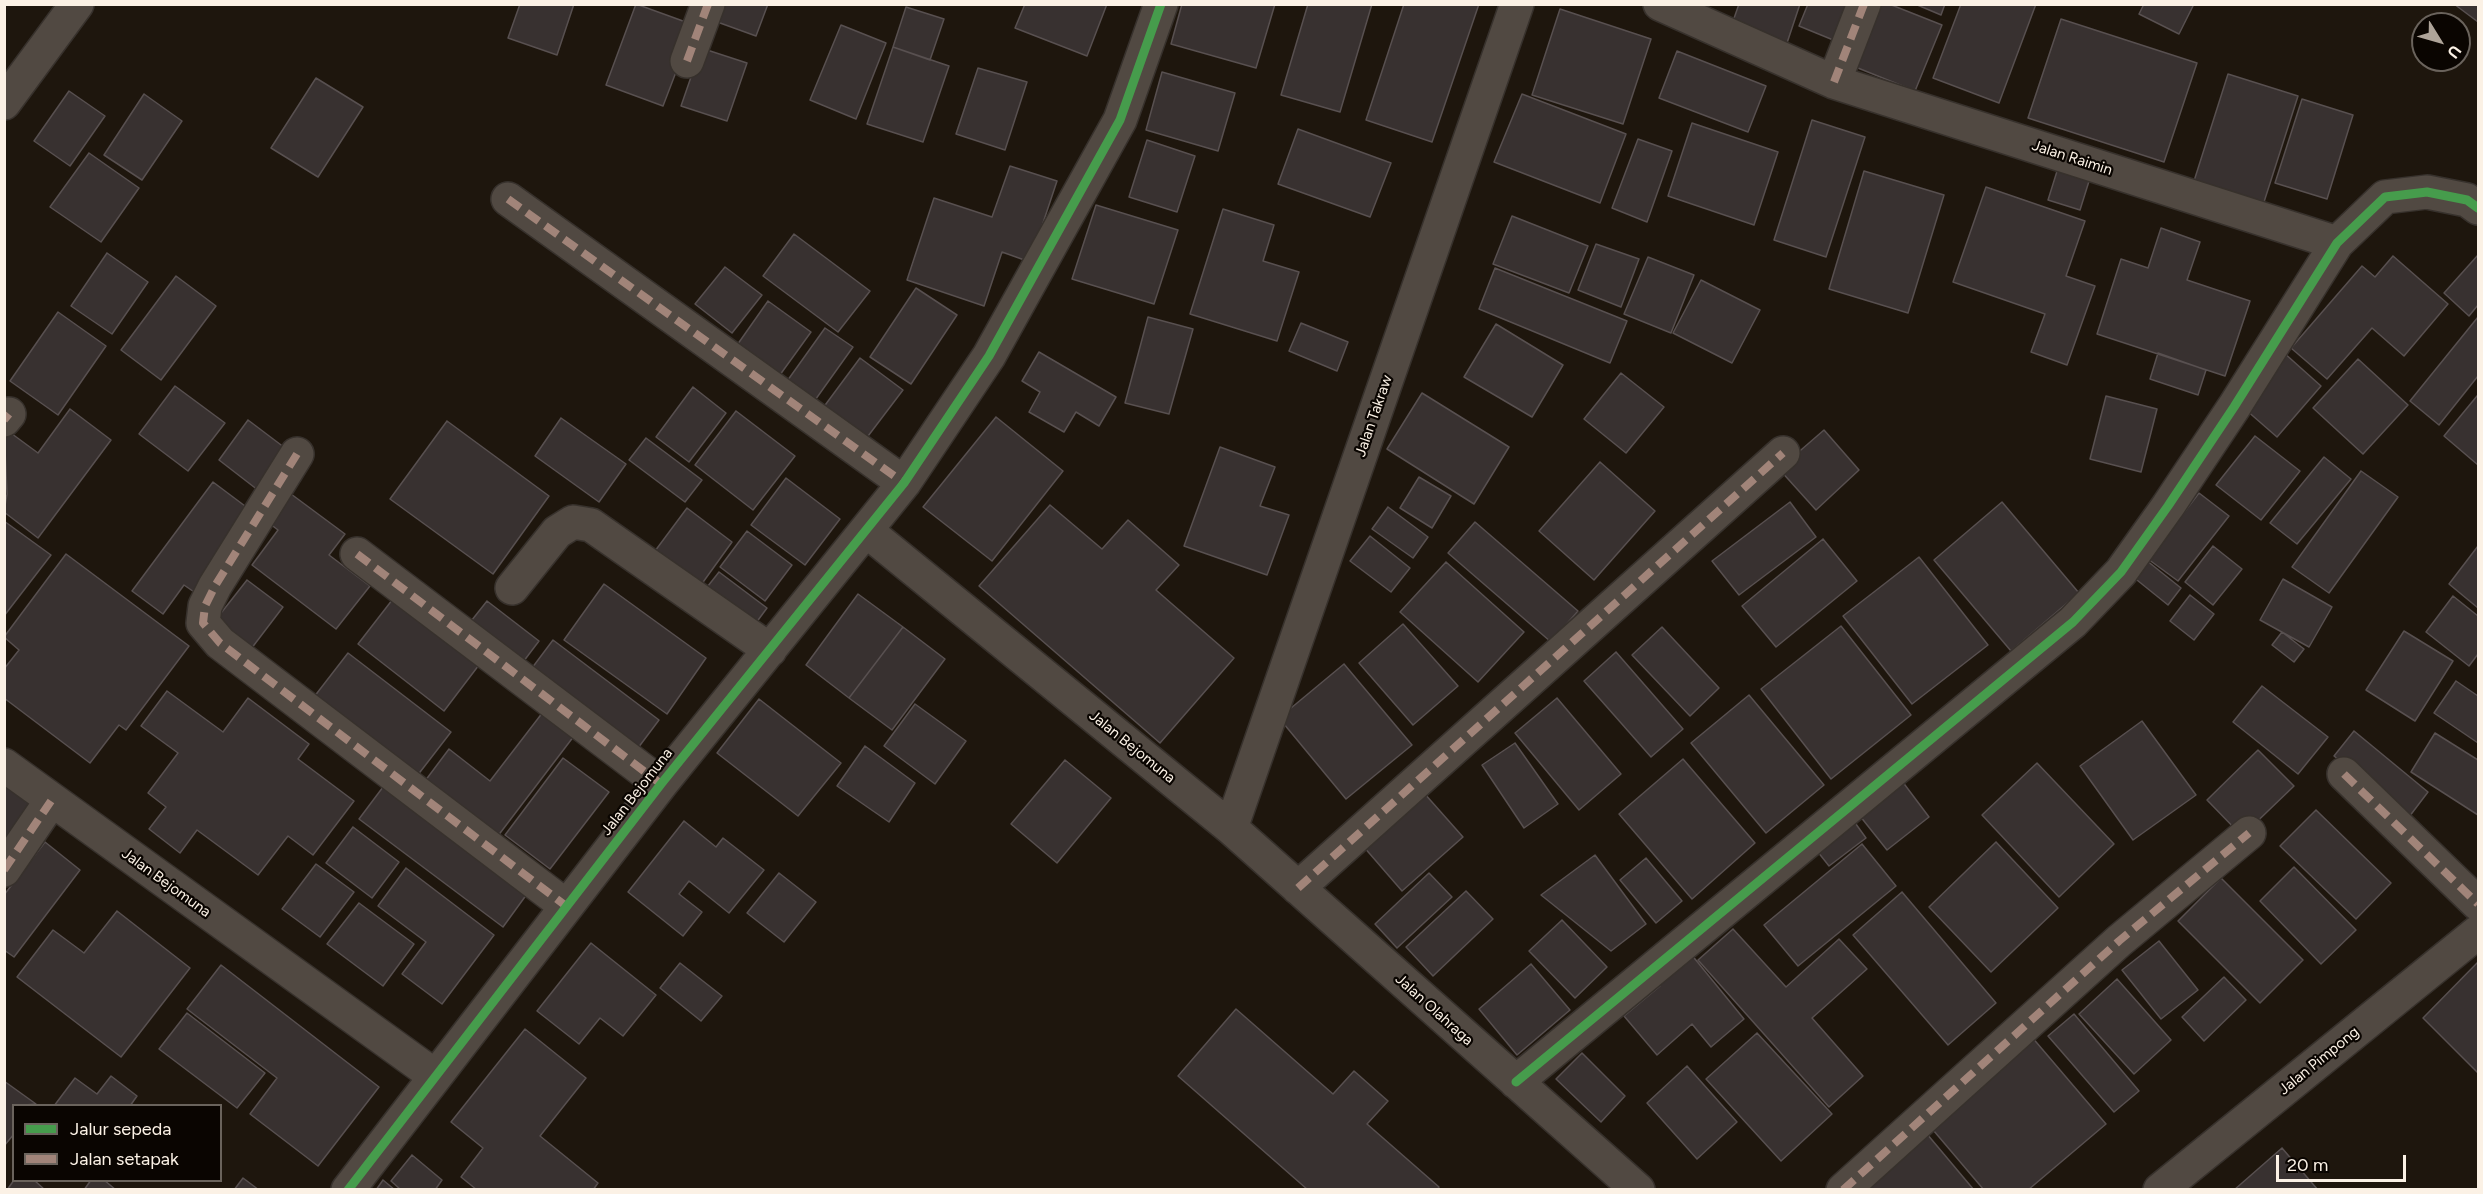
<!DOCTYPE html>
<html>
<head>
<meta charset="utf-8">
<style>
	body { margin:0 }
	#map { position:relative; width:2483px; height:1194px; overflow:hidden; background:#1e160d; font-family:Figtree,sans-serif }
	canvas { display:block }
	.frame { position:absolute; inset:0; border:6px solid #fbf1e5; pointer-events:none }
	.legend { position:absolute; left:12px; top:1104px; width:210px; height:78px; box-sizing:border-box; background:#0a0501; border:2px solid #6a635c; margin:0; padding:8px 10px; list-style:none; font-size:18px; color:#fbf1e5 }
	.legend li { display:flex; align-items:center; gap:12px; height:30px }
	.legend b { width:30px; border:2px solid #6a635c }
	.north { position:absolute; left:2411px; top:12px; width:60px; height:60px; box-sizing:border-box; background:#0a0501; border:2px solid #6a635c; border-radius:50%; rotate:127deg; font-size:16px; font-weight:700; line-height:24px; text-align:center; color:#fbf1e5 }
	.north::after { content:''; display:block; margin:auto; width:21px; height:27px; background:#aea499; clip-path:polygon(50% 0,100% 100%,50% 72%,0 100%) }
	.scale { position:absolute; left:2276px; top:1155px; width:130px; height:27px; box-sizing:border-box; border:3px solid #fbf1e5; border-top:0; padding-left:8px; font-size:18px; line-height:21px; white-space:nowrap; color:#fbf1e5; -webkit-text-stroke:4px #0a0501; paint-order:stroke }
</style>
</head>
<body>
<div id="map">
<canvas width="2483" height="1194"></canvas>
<div class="frame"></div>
<ul class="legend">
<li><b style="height:8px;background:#469c4c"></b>Jalur sepeda</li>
<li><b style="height:8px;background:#a18479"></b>Jalan setapak</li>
</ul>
<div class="north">U</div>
<div class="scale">20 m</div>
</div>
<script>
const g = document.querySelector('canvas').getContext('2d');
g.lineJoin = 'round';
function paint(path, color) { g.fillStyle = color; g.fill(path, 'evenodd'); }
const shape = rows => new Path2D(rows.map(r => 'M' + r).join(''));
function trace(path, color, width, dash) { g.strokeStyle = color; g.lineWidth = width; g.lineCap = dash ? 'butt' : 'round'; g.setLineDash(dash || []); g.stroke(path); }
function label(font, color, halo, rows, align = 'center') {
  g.font = font + ' Figtree,sans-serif'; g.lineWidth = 4.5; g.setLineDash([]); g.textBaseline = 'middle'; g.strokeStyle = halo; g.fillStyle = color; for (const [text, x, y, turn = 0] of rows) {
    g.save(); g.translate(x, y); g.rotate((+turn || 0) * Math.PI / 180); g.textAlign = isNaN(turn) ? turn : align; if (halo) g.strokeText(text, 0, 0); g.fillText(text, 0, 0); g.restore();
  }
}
const building = shape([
	[520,4,574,4,557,55,508,38,520,4],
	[636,4,694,25,663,106,606,85,636,4],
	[714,4,768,4,756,36,709,19,714,4],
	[1025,4,1107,4,1087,56,1015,28,1025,4],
	[1182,4,1275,4,1256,68,1171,44,1182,4],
	[1308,4,1372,4,1340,112,1281,95,1308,4],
	[1404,4,1479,4,1432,142,1366,120,1404,4],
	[1739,4,1800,4,1787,43,1732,24,1739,4],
	[1808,4,1858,4,1843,44,1799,26,1808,4],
	[1872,4,1889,4,1942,25,1915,91,1848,64,1872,4],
	[1915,4,1945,4,1941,15,1915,4],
	[1961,4,2036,4,1999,103,1933,78,1961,4],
	[2144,4,2194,4,2179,34,2139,14,2144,4],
	[2454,4,2478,4,2478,22,2454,4],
	[906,7,944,19,930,60,893,47,906,7],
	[1560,9,1651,39,1623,124,1532,95,1560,9],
	[2061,19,2197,63,2164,162,2028,118,2061,19],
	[841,25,886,43,856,119,810,100,841,25],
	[893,47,949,66,923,142,867,124,893,47],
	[701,48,747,63,727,121,681,106,701,48],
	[1677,51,1766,86,1748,132,1659,98,1677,51],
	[978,68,1027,82,1005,150,956,134,978,68],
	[1162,72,1235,93,1218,151,1146,130,1162,72],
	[2228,74,2298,96,2264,202,2194,181,2228,74],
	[316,78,363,107,318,177,271,148,316,78],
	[69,91,105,116,70,166,34,141,69,91],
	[144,94,182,121,142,180,104,155,144,94],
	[1522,94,1626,134,1600,203,1494,162,1522,94],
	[2302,99,2353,115,2327,199,2275,183,2302,99],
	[1812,120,1865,137,1826,257,1774,240,1812,120],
	[1692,123,1778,152,1754,225,1668,196,1692,123],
	[1298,129,1391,163,1370,217,1278,184,1298,129],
	[1638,139,1672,151,1647,222,1612,208,1638,139],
	[1147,140,1195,156,1177,212,1129,197,1147,140],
	[89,153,139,188,101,242,50,207,89,153],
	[1010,166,1057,181,1030,262,1002,252,984,306,907,280,934,198,992,217,1010,166],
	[2058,168,2090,178,2080,210,2048,200,2058,168],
	[1864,171,1944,195,1908,313,1829,289,1864,171],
	[1986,187,2085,221,2066,276,2095,286,2067,365,2031,352,2045,314,1953,282,1986,187],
	[1096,205,1178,230,1154,304,1072,279,1096,205],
	[1223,209,1274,225,1263,261,1299,272,1277,341,1190,314,1223,209],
	[1512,216,1588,246,1569,293,1493,264,1512,216],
	[2161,228,2200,242,2187,280,2250,301,2225,376,2097,334,2121,259,2148,268,2161,228],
	[794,234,870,291,838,332,763,276,794,234],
	[1596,244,1639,259,1621,307,1578,290,1596,244],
	[107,253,148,282,112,334,71,306,107,253],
	[2478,255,2478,305,2469,316,2444,293,2478,255],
	[2393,256,2448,304,2404,356,2372,328,2327,379,2291,348,2362,266,2375,277,2393,256],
	[1648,257,1694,275,1671,333,1624,314,1648,257],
	[725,267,762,295,732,333,695,304,725,267],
	[1495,268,1627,321,1610,363,1479,309,1495,268],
	[176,276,216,306,161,380,121,350,176,276],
	[1701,280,1760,310,1732,363,1673,333,1701,280],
	[916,288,957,315,911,384,870,357,916,288],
	[768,301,811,332,777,379,735,348,768,301],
	[58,312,106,346,58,415,10,381,58,312],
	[1148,317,1193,329,1169,414,1125,403,1148,317],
	[2478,317,2478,376,2439,425,2410,401,2478,317],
	[1301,323,1348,342,1337,371,1289,351,1301,323],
	[1496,324,1563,365,1532,417,1464,377,1496,324],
	[825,328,853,347,808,410,780,391,825,328],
	[1039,352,1116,397,1099,426,1076,412,1064,432,1029,412,1040,392,1022,381,1039,352],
	[2283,352,2321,386,2277,437,2238,403,2283,352],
	[2158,353,2206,370,2198,395,2150,379,2158,353],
	[860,358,903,390,862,444,820,412,860,358],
	[2358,359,2408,405,2363,454,2313,408,2358,359],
	[1621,373,1664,407,1626,453,1584,419,1621,373],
	[175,386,225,423,188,471,139,434,175,386],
	[693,387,726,413,689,462,656,437,693,387],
	[1422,393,1509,447,1474,504,1387,449,1422,393],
	[2106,396,2157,409,2141,472,2090,459,2106,396],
	[2477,396,2478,397,2478,465,2444,436,2477,396],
	[70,409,111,440,38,538,4,512,7,494,4,428,38,453,70,409],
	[736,411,795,456,753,510,695,465,736,411],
	[996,417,1063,471,992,561,923,507,996,417],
	[561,418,626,464,599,502,535,456,561,418],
	[248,420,293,454,263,494,219,460,248,420],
	[447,421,549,496,493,574,390,499,447,421],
	[1824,430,1859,470,1816,510,1779,469,1824,430],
	[2255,436,2300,471,2261,520,2216,485,2255,436],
	[646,438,702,480,685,502,629,460,646,438],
	[1220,447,1275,467,1260,506,1289,515,1267,575,1184,546,1220,447],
	[2324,457,2351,479,2297,544,2270,523,2324,457],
	[1600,462,1655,511,1594,580,1539,531,1600,462],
	[2361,471,2398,497,2329,593,2292,567,2361,471],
	[1419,477,1451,496,1432,528,1400,508,1419,477],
	[786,478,840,519,805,565,751,525,786,478],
	[213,482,257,515,197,594,184,585,163,614,132,591,213,482],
	[287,491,345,534,329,555,370,586,336,629,252,565,278,530,265,520,287,491],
	[2199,493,2229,516,2178,581,2148,559,2199,493],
	[1790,502,1816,537,1739,595,1712,561,1790,502],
	[2002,502,2079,593,2011,651,1934,560,2002,502],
	[1050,505,1102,549,1128,520,1179,565,1156,590,1234,658,1160,743,979,586,1050,505],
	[1388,507,1428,537,1413,558,1372,529,1388,507],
	[687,508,732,542,701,585,655,551,687,508],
	[4,521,51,555,4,616,4,521],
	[1475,522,1578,611,1551,642,1448,553,1475,522],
	[747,531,792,565,765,601,720,567,747,531],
	[1370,536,1410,568,1391,592,1350,561,1370,536],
	[1823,539,1857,581,1776,647,1742,606,1823,539],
	[2213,546,2242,569,2213,605,2185,582,2213,546],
	[2478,546,2478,608,2449,584,2478,546],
	[66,554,189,646,126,730,119,725,90,763,4,698,4,669,19,650,4,637,66,554],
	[2141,556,2181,588,2168,605,2127,572,2141,556],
	[1919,557,1988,645,1912,704,1843,616,1919,557],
	[1446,562,1524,632,1478,682,1400,612,1446,562],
	[719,572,767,608,753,627,704,591,719,572],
	[2283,579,2332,607,2309,647,2260,620,2283,579],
	[247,580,283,607,251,649,214,622,247,580],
	[604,584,706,658,667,714,564,640,604,584],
	[858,594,903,627,849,698,806,665,858,594],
	[396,595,482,661,444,711,358,644,396,595],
	[2190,595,2214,614,2194,640,2170,621,2190,595],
	[2453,596,2478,616,2478,654,2469,666,2426,632,2453,596],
	[487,601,539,641,517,670,464,630,487,601],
	[1403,624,1458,686,1413,725,1359,663,1403,624],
	[1841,626,1911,715,1831,779,1761,689,1841,626],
	[903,627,945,659,892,730,849,698,903,627],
	[1662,627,1719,688,1690,716,1632,655,1662,627],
	[2404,631,2453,661,2415,721,2366,690,2404,631],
	[2282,632,2304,649,2294,662,2272,645,2282,632],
	[553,640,659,720,635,752,529,672,553,640],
	[1616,652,1683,729,1651,757,1584,681,1616,652],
	[348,653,451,732,417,776,307,706,348,653],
	[1344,664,1412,745,1346,799,1279,718,1344,664],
	[2456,681,2478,696,2478,743,2434,713,2456,681],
	[2262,686,2328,737,2298,774,2233,722,2262,686],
	[167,691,223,732,248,698,309,744,298,759,354,801,313,855,288,836,258,875,197,830,180,853,149,829,166,807,148,793,178,753,141,726,167,691],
	[1749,695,1824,785,1766,833,1691,743,1749,695],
	[1557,698,1621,774,1579,810,1515,733,1557,698],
	[759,699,841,763,798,816,717,753,759,699],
	[915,704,966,741,935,784,884,746,915,704],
	[543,712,574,736,491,845,419,789,449,749,490,781,543,712],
	[2142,721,2196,795,2133,840,2080,766,2142,721],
	[2354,731,2428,792,2409,817,2334,756,2354,731],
	[2435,733,2478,760,2478,815,2411,772,2435,733],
	[1515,743,1558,804,1524,828,1482,765,1515,743],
	[865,746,915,783,889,822,837,786,865,746],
	[2258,750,2294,786,2242,836,2207,800,2258,750],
	[563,758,609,792,550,869,505,835,563,758],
	[1683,759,1755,843,1692,899,1619,814,1683,759],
	[1065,760,1111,798,1057,863,1011,824,1065,760],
	[2037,763,2114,844,2059,897,1982,815,2037,763],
	[1899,777,1929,817,1887,850,1856,811,1899,777],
	[4,785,37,810,4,853,4,785],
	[383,787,527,894,503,927,359,819,383,787],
	[1424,793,1463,837,1402,891,1363,846,1424,793],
	[2316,810,2391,883,2356,919,2280,846,2316,810],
	[1848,813,1866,838,1829,866,1810,842,1848,813],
	[684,821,716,847,723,838,764,870,729,913,689,881,679,894,702,912,683,936,628,892,684,821],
	[353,827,399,862,372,898,326,863,353,827],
	[45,842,80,870,14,957,4,950,4,895,45,842],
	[1996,842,2058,908,1991,972,1929,907,1996,842],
	[1862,844,1896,886,1798,966,1764,925,1862,844],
	[1595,855,1646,924,1611,951,1541,895,1595,855],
	[1646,858,1682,901,1656,923,1620,880,1646,858],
	[316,864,354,892,320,937,282,909,316,864],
	[2294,867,2356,930,2321,964,2260,901,2294,867],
	[406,868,494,935,442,1004,402,974,426,942,378,906,406,868],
	[779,873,816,902,784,942,747,913,779,873],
	[1429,873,1452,897,1397,948,1375,924,1429,873],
	[2221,878,2303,960,2260,1003,2178,921,2221,878],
	[1466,891,1493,919,1433,976,1406,947,1466,891],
	[1902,892,1996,1003,1948,1045,1853,935,1902,892],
	[359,903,414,944,383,986,327,944,359,903],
	[117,911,190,968,121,1057,17,977,53,930,84,953,117,911],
	[1562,920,1607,967,1575,998,1529,951,1562,920],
	[1733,929,1786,987,1839,939,1867,969,1812,1018,1863,1076,1829,1107,1698,960,1733,929],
	[2159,941,2198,990,2161,1019,2122,970,2159,941],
	[591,943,656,995,623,1036,600,1018,579,1044,537,1011,591,943],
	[1686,948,1744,1019,1711,1047,1692,1024,1657,1055,1624,1016,1660,986,1652,977,1686,948],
	[2478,962,2478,1073,2423,1018,2478,962],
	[680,963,722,996,701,1021,660,988,680,963],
	[1531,964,1570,1010,1517,1055,1479,1009,1531,964],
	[221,965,379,1087,318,1166,250,1114,277,1078,187,1009,221,965],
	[2224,977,2246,1000,2204,1041,2182,1017,2224,977],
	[2117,979,2171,1040,2134,1074,2079,1014,2117,979],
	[1236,1009,1333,1094,1354,1071,1388,1101,1367,1124,1439,1187,1437,1190,1308,1190,1178,1076,1236,1009],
	[187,1013,265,1073,237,1108,159,1049,187,1013],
	[2074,1014,2139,1091,2114,1112,2048,1036,2074,1014],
	[525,1029,586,1078,540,1136,598,1183,593,1190,477,1190,461,1177,483,1148,451,1122,525,1029],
	[1757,1033,1832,1114,1781,1161,1706,1079,1757,1033],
	[2031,1036,2106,1124,2028,1190,1984,1190,1928,1124,2031,1036],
	[1582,1053,1625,1096,1601,1122,1556,1079,1582,1053],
	[1687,1066,1737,1122,1697,1159,1647,1103,1687,1066],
	[111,1076,137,1096,130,1106,54,1106,75,1078,97,1094,111,1076],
	[4,1081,36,1104,14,1106,14,1134,4,1146,4,1081],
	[1927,1134,1974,1190,1862,1190,1927,1134],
	[2282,1148,2318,1190,2234,1190,2282,1148],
	[412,1155,442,1180,435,1190,401,1190,391,1181,412,1155],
	[243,1178,259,1190,234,1190,243,1178],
	[14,1180,34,1180,45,1190,7,1190,14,1180],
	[91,1180,104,1180,116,1190,84,1190,91,1180],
	[383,1180,395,1190,376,1190,383,1180]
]);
paint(building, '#383130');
trace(building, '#585050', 1.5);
const street = shape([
	[1660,4,1834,82,2337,243],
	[687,61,708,4],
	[1834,82,1864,4],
	[4,103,77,4],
	[508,199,904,483],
	[4,420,9,414],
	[297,454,215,586,205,606,203,623,220,643,566,906],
	[868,532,1231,828,1638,1190],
	[357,554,661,784],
	[512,588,557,532,573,522,591,525,770,650],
	[4,765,435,1076],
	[2344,774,2478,904],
	[1231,828,1517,4],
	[4,870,51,801],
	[1298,888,1783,453],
	[1516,1082,2073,622,2121,572,2168,506,2234,407,2337,243,2385,197,2427,192,2467,200,2478,208],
	[348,1190,661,784,904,483,989,356,1120,120,1161,4],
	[1843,1190,2119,941,2249,833],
	[2160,1190,2478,932]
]);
trace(street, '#37312c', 36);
trace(street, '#514942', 33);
trace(shape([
	[687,61,708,4],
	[1834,82,1864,4],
	[508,199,904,483],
	[4,420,9,414],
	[297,454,215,586,205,606,203,623,220,643,566,906],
	[357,554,661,784],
	[2344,774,2478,904],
	[4,870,51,801],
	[1298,888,1783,453],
	[1843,1190,2119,941,2249,833]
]), '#a18479', 8, [15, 8]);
trace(shape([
	[1516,1082,2073,622,2121,572,2168,506,2234,407,2337,243,2385,197,2427,192,2467,200,2478,208],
	[348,1190,661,784,904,483,989,356,1120,120,1161,4]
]), '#469c4c', 9);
label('15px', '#fbf1e5', '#0a0501', [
	["Jalan Raimin",2072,158,18],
	["Jalan Takraw",1374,416,-71],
	["Jalan Bejomuna",1132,747,39],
	["Jalan Bejomuna",637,792,-52],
	["Jalan Bejomuna",166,883,36],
	["Jalan Olahraga",1434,1010,42],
	["Jalan Pimpong",2319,1061,-39]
]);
</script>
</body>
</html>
